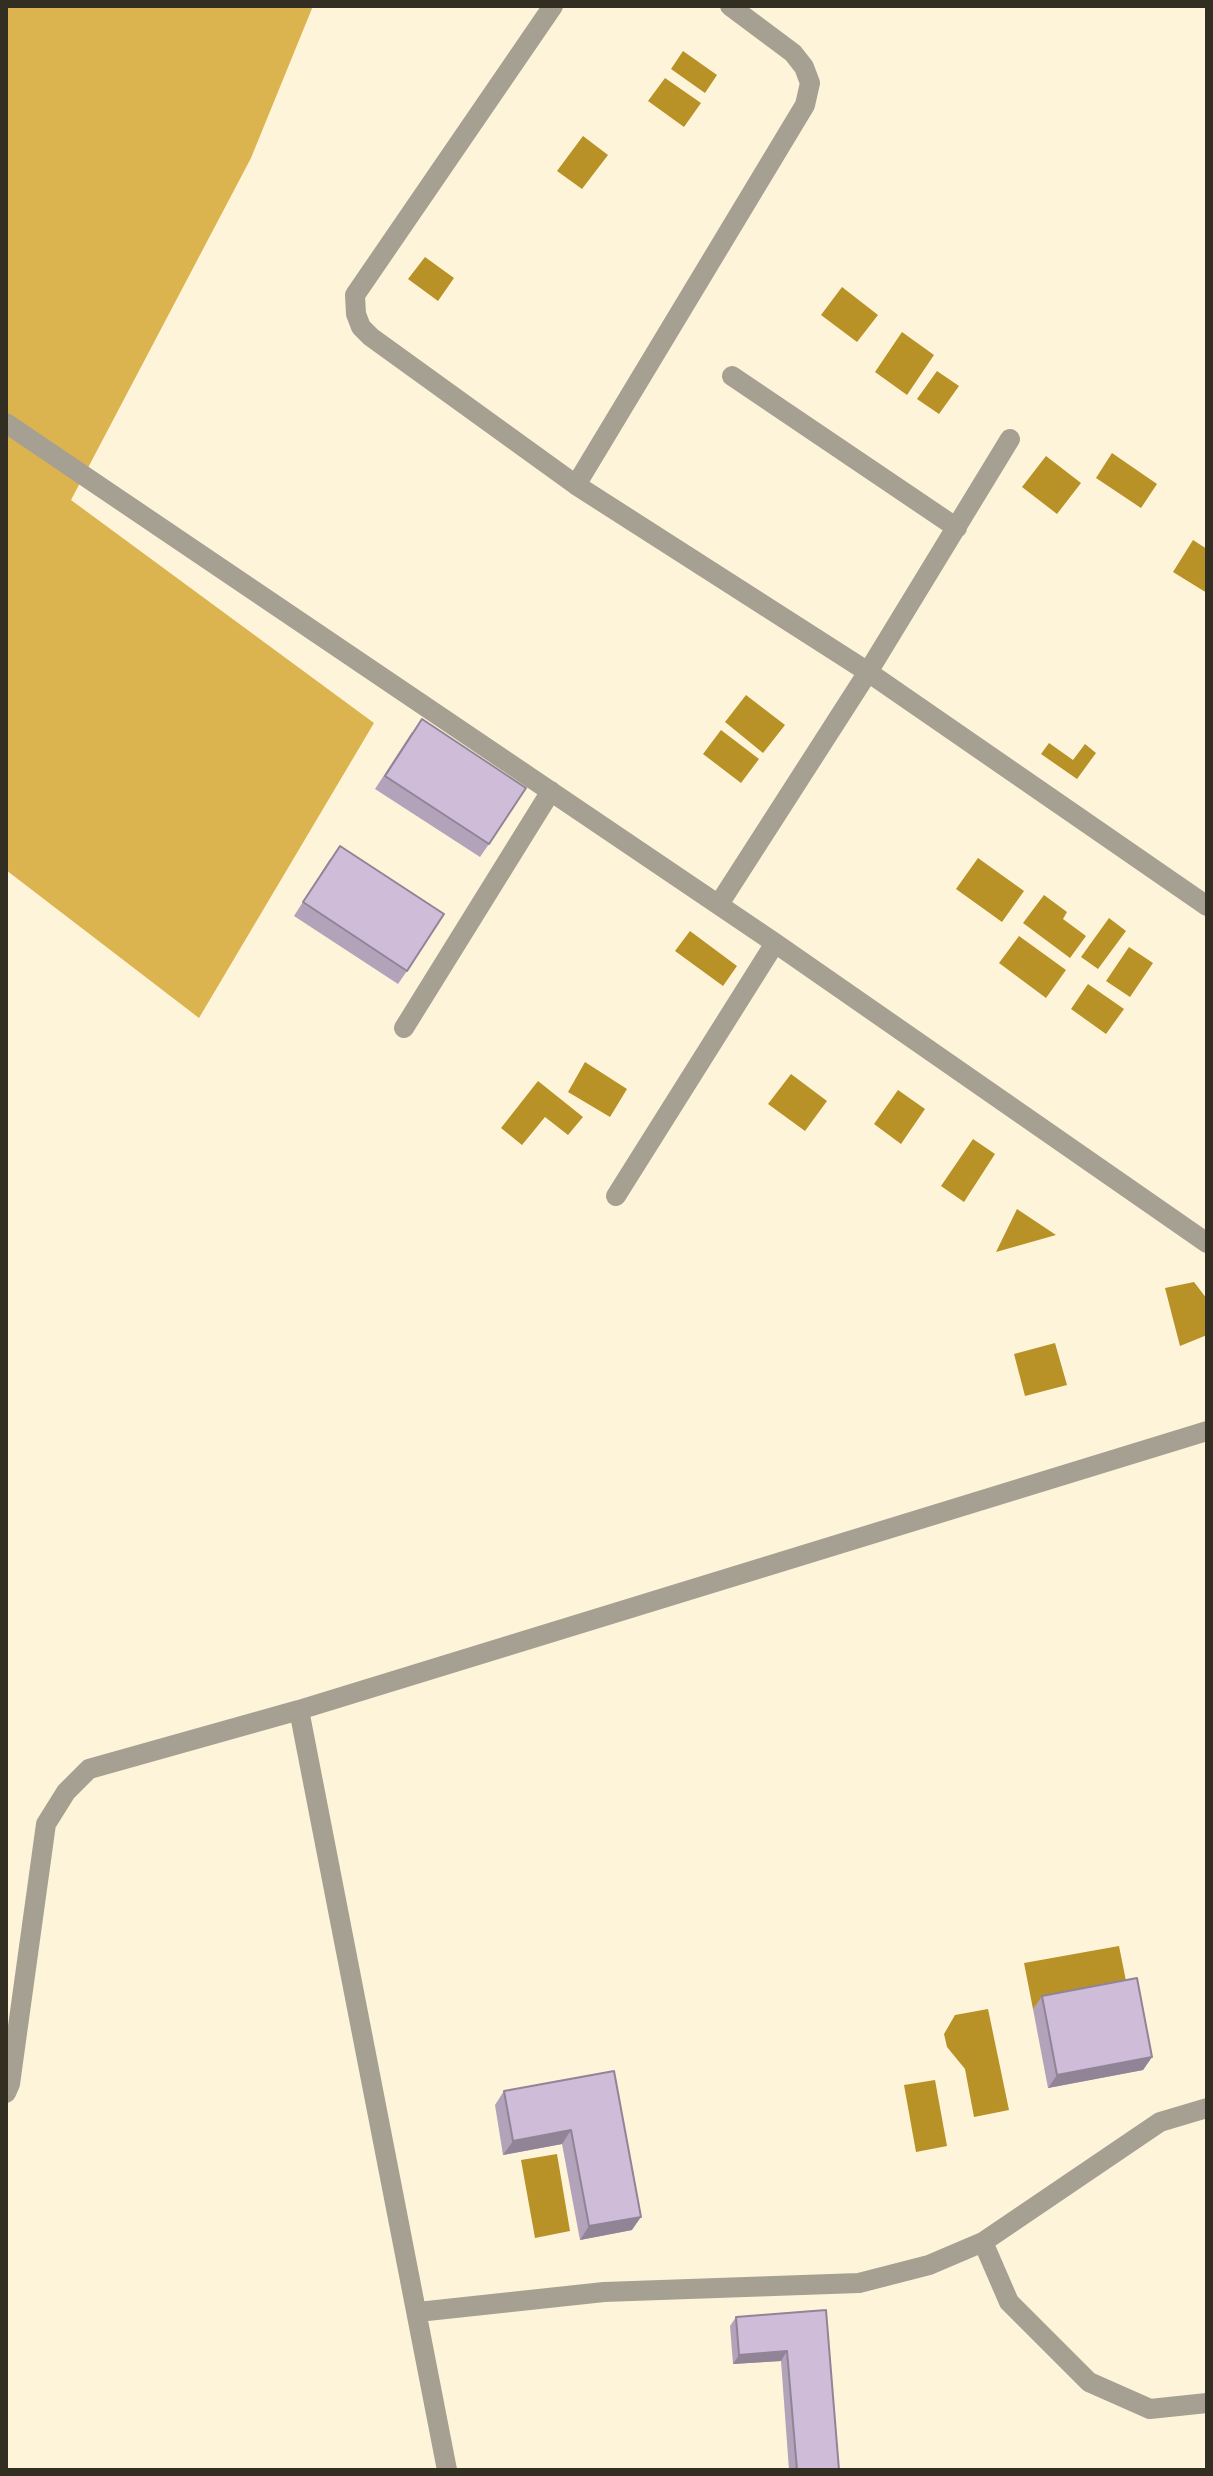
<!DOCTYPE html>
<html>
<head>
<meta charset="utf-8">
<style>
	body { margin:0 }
	#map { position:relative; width:1213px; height:2476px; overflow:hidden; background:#fef4da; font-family:Figtree,sans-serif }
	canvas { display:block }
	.frame { position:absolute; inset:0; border:8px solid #332e22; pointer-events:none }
</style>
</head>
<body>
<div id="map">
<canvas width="1213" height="2476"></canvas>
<div class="frame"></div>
</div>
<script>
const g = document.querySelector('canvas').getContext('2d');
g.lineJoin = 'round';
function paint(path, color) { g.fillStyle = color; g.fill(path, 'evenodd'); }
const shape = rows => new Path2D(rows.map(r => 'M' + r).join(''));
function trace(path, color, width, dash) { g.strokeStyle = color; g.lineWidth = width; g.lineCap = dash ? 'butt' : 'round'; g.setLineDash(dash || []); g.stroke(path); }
paint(shape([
	[6,6,313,6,251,158,71,500,374,723,199,1018,6,870]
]), '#dcb44f');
paint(shape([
	[683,51,717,75,705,93,671,69],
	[665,78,701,103,684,127,648,101],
	[583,136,608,155,582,189,557,171],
	[425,257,454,278,438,301,408,279],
	[842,287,878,315,857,342,821,315],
	[902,332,934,355,907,395,875,372],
	[937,371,959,386,939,414,917,399],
	[1112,453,1157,484,1141,508,1096,478],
	[1046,456,1081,483,1057,514,1022,487],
	[1193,540,1207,549,1207,593,1173,572],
	[746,695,785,725,763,753,725,722],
	[721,730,759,759,741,783,703,754],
	[1049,743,1073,760,1085,744,1096,753,1077,779,1041,754],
	[978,858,1024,891,1002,922,956,889],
	[1044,895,1067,912,1063,919,1086,936,1070,958,1023,923],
	[1109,918,1126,931,1098,969,1081,957],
	[690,931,737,966,723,986,675,951],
	[1019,936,1066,970,1046,998,999,963],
	[1129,947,1153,963,1130,997,1106,981],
	[1088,984,1124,1009,1106,1034,1071,1009],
	[585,1062,627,1089,610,1117,568,1092],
	[791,1074,827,1101,805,1131,768,1104],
	[538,1081,583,1117,568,1135,545,1117,522,1145,501,1128],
	[898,1090,925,1109,901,1144,874,1124],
	[973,1139,995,1154,964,1202,941,1186],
	[1017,1209,1056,1235,996,1252],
	[1194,1282,1207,1299,1207,1335,1180,1346,1165,1288],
	[1055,1343,1067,1385,1025,1396,1014,1354],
	[1119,1946,1128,1991,1033,2009,1024,1963],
	[988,2009,1009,2110,974,2117,965,2069,947,2047,944,2034,955,2015],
	[935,2080,947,2146,916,2152,904,2085],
	[557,2154,570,2231,535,2238,521,2160]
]), '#b89226');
trace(shape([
	[553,6,355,295,356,314,361,327,371,337,576,485,868,672,1207,906],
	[732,376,957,528],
	[6,423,775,943,1207,1243],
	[576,485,805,105,810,83,804,67,793,53,730,6],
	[719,904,868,672,1010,439],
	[404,1028,551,791],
	[616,1196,775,943],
	[299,1710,447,2470],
	[6,2093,10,2084,46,1824,66,1792,89,1769,299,1710,1207,1431],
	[983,2242,1009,2302,1089,2382,1150,2409,1207,2403],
	[418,2312,604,2292,859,2283,929,2265,983,2242,1160,2122,1207,2108]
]), '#a5a092', 20);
paint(shape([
	[412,732,489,844,480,857,375,789],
	[330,859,407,971,398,984,294,916],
	[1042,1996,1152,2057,1143,2070,1048,2088,1033,2009],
	[614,2071,632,2230,580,2240,562,2144,503,2155,495,2105,504,2091],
	[826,2310,839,2470,789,2470,781,2361,733,2364,730,2326,736,2317]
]), '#b2a2ba');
paint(shape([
	[1152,2057,1143,2070,1048,2088,1057,2075],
	[571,2130,562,2144,503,2155,513,2141],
	[641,2217,632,2230,580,2240,589,2226],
	[787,2351,781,2361,733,2364,739,2355]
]), '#918497');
const building = shape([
	[422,719,526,788,489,844,385,776,422,719],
	[340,846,444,914,407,971,303,902,340,846],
	[1137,1978,1152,2057,1057,2075,1042,1996,1137,1978],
	[614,2071,641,2217,589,2226,571,2130,513,2141,504,2091,614,2071],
	[826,2310,839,2470,797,2470,787,2351,739,2355,736,2317,826,2310]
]);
paint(building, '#cfbcd8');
trace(building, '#918497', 2);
</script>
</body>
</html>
